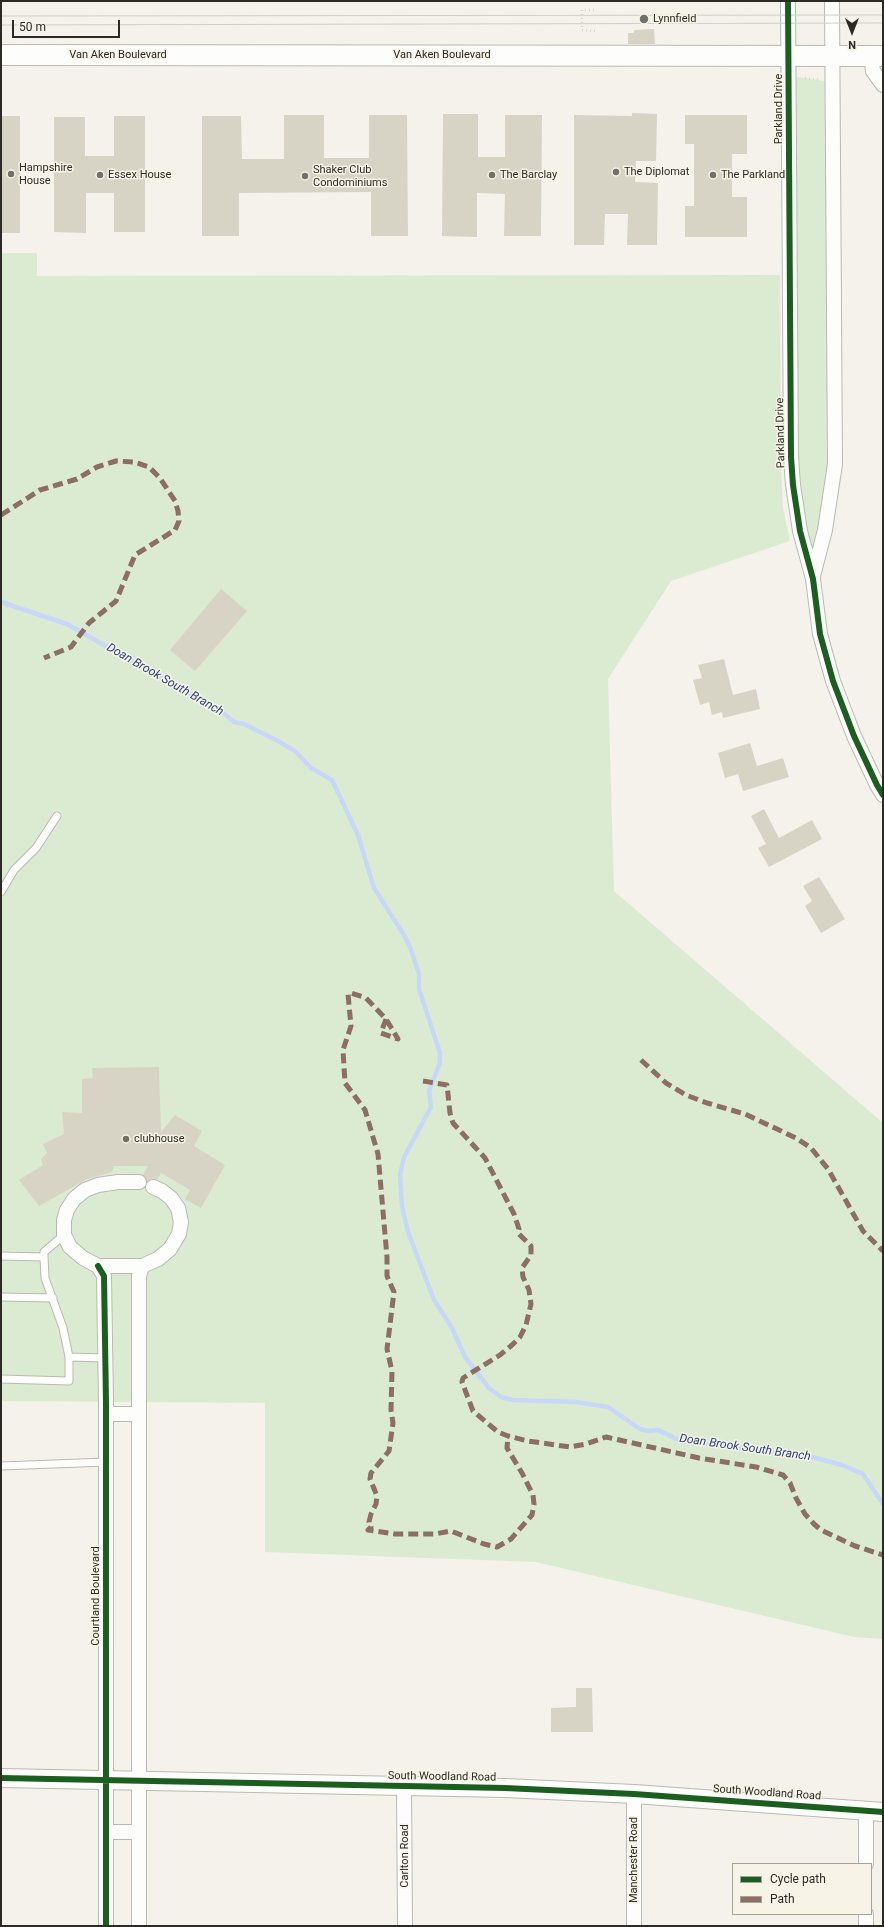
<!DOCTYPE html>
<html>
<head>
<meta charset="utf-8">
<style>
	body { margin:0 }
	#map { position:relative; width:884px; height:1927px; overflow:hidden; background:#f4f2ea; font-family:Roboto,sans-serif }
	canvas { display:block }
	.frame { position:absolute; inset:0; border:2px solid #2b2a25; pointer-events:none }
	.legend { position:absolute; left:732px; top:1863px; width:140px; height:52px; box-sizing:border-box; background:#f7f4e7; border:1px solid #a5a399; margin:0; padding:5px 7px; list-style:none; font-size:12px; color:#2b2a25 }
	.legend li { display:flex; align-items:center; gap:8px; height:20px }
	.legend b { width:20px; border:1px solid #a5a399 }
	.north { position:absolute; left:832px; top:12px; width:40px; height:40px; -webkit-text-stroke:3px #f7f4e7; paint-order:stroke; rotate:180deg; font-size:11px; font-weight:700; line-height:16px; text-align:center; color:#2b2a25 }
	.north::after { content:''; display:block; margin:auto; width:14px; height:18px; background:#2b2a25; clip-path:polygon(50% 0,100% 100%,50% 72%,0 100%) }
	.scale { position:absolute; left:12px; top:20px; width:108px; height:18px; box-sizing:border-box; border:2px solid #2b2a25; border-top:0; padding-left:5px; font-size:12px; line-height:14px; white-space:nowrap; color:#2b2a25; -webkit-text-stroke:3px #f7f4e7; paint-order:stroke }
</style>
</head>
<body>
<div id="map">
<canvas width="884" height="1927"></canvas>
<div class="frame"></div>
<ul class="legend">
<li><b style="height:5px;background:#1b5e20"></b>Cycle path</li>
<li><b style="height:5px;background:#8d6e63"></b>Path</li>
</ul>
<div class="north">N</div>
<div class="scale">50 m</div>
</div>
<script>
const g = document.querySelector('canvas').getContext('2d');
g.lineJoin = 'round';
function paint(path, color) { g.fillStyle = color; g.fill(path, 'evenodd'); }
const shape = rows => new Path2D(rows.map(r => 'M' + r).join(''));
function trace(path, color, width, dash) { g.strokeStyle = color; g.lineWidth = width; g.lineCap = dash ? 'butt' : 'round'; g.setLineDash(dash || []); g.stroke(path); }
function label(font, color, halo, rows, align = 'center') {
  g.font = font + ' Roboto,sans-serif'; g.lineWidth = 3; g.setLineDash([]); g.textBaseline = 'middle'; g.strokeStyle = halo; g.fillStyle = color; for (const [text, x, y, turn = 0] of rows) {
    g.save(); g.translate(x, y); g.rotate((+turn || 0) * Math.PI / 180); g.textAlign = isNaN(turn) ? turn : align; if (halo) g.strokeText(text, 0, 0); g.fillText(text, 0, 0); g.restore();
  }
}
paint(shape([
	[789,76,831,82,835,464,813,579,793,485],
	[1,253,37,253,37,276,780,275,781,470,783,508,790,541,671,581,608,679,614,891,883,1123,883,1639,854,1637,536,1562,265,1552,265,1403,1,1401]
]), '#dbebd2');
trace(shape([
	[1,602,67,624,195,697,217,708,234,722,244,724,278,741,295,751,311,768,332,780,358,835,374,888,404,935,410,947,419,974,419,989,440,1053,440,1063,429,1091,431,1107,404,1157,400,1175,402,1206,408,1232,434,1300,452,1328,465,1357,489,1388,501,1397,513,1400,576,1402,608,1407,640,1429,648,1431,658,1430,681,1441,773,1452,793,1456,805,1455,842,1465,863,1474,883,1504]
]), '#c7d7f8', 4.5);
paint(shape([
	[654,29,655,44,628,44,628,33,634,33,634,30],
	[632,113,657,114,656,161,636,161,635,182,658,183,657,245,627,245,628,214,605,214,604,245,574,245,574,115,632,116],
	[443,114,478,114,478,157,505,157,505,115,542,115,541,236,504,236,505,194,477,193,477,237,442,236],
	[284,115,324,115,324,158,369,158,369,115,407,115,408,236,371,236,371,192,239,193,239,236,202,236,202,116,241,116,242,159,284,159],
	[685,115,747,115,747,154,732,154,732,197,747,197,747,237,685,237,685,206,694,206,694,144,685,144],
	[1,116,20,116,20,233,1,233],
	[114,116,145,116,145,232,114,232,114,193,86,193,86,233,54,232,54,117,85,117,85,156,114,156],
	[221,589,247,611,195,671,170,650],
	[724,659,733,695,756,689,760,709,723,718,722,712,712,715,709,702,700,705,693,680,702,678,698,665],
	[750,743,757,766,783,758,789,777,743,791,738,774,725,778,718,753],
	[764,809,779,838,812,820,822,839,769,867,758,848,766,844,751,816],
	[819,877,845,919,821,933,805,906,812,901,803,886],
	[159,1067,161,1132,175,1115,202,1131,194,1146,225,1165,201,1208,185,1199,190,1190,161,1173,157,1180,152,1179,147,1181,143,1175,148,1166,114,1166,112,1172,87,1179,39,1206,19,1180,43,1165,41,1159,47,1153,43,1144,64,1134,62,1112,82,1113,82,1079,93,1078,92,1068],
	[576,1688,592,1688,593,1732,551,1732,551,1708,576,1707]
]), '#d7d4c6');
const service = shape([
	[1,892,14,870,36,848,57,816],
	[64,1235,44,1252,44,1257,45,1278,63,1328,69,1357,105,1358],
	[1,1256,44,1257],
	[1,1297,53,1298],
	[1,1379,69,1381,69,1357],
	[1,1466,106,1462]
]);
const minor = shape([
	[788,1,791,457,793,485,800,531,813,579,820,634,833,681,854,736,877,785,883,795],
	[871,56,873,71,883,85],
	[813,576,825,530,835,464,832,1],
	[139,1182,118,1182,98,1185,85,1190,74,1199,67,1210,64,1220,64,1235,70,1247,83,1258,98,1266,142,1266,158,1259,170,1249,179,1234,181,1222,178,1208,171,1198,162,1191,153,1187],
	[98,1266,104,1276,106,1403,106,1926],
	[106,1414,139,1414],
	[404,1786,405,1926],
	[634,1794,634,1926],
	[866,1811,866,1864],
	[106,1832,139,1832],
	[866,1914,866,1926],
	[139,1926,139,1276,142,1266]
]);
const tertiary = shape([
	[1,1778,505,1788,634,1794,883,1812]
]);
const secondary = shape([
	[1,55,883,56]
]);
trace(service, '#bab9b3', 9);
trace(minor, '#bab9b3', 16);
trace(tertiary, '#bab9b3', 20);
trace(secondary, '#bab9b3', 22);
trace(shape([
	[594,10,582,10,582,30,595,31],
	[805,78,819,80]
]), '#d7d7d5', 2.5, [1, 3]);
trace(service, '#fdfdfc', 7);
trace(minor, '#fdfdfc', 14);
trace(tertiary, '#fdfdfc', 18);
trace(secondary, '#fdfdfc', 20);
trace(shape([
	[1,16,883,15],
	[1,25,883,23]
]), '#cfcecb', 1);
trace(shape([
	[1,515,40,490,77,479,97,467,116,461,134,462,149,467,160,478,175,501,178,511,179,521,175,530,135,555,116,601,89,623,71,647,44,658],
	[386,1019,381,1033,398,1039,386,1019,366,998,351,993,348,994,351,1026,343,1050,345,1083,365,1110,378,1154,387,1257,387,1276,394,1292,387,1349,392,1371,391,1410,393,1423,389,1451,371,1473,370,1479,377,1496,376,1504,371,1514,369,1522,371,1527,368,1530,395,1534,435,1534,451,1531,484,1544,497,1547,511,1539,532,1515,534,1504,533,1495,522,1473,507,1448,508,1436],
	[641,1060,666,1083,686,1095,707,1103,745,1114,796,1138,811,1148,828,1169,863,1231,883,1251],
	[423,1081,447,1085,450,1113,453,1123,485,1158,514,1214,519,1229,518,1233,531,1246,531,1255,522,1268,523,1277,529,1290,531,1304,526,1325,520,1337,512,1345,500,1355,463,1378,462,1382,473,1411,498,1432,508,1436,528,1441,570,1447,586,1444,606,1437,699,1458,756,1467,783,1475,790,1483,796,1498,805,1514,814,1524,821,1530,855,1546,883,1555]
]), '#8d6e63', 5, [10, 5]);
trace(shape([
	[788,1,791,457,793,485,800,531,813,579,820,634,833,681,854,736,877,785,883,795],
	[98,1266,104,1276,106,1403,106,1926],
	[1,1778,505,1788,634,1794,883,1812]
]), '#1b5e20', 6);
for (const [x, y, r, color] of [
	[644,19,5,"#71706a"],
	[616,172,4,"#71706a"],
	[11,174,4,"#71706a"],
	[100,175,4,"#71706a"],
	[492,175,4,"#71706a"],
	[713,175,4,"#71706a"],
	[305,176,4,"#71706a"],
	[126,1139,4,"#71706a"]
]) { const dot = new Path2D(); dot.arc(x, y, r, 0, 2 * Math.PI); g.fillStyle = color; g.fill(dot); trace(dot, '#f7f4e7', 1.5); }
label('11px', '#2b2a25', '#f7f4e7', [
	["Lynnfield",653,19],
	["Hampshire",19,168],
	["House",19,181],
	["Shaker Club",313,170],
	["Condominiums",313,183],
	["The Diplomat",624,172],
	["Essex House",108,175],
	["The Barclay",500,175],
	["The Parkland",721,175],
	["clubhouse",134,1139]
], 'left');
label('11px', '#2b2a25', '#f7f4e7', [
	["Van Aken Boulevard",118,55],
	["Van Aken Boulevard",442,55],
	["Parkland Drive",779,109,-90],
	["Parkland Drive",781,433,-91],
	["Courtland Boulevard",96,1596,-90],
	["South Woodland Road",442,1777,1],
	["South Woodland Road",767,1793,4],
	["Carlton Road",405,1856,-90],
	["Manchester Road",634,1860,-90]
]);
label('italic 12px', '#28417c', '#f7f4e7', [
	["Doan Brook South Branch",165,680,30],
	["Doan Brook South Branch",745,1448,8]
]);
</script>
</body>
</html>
